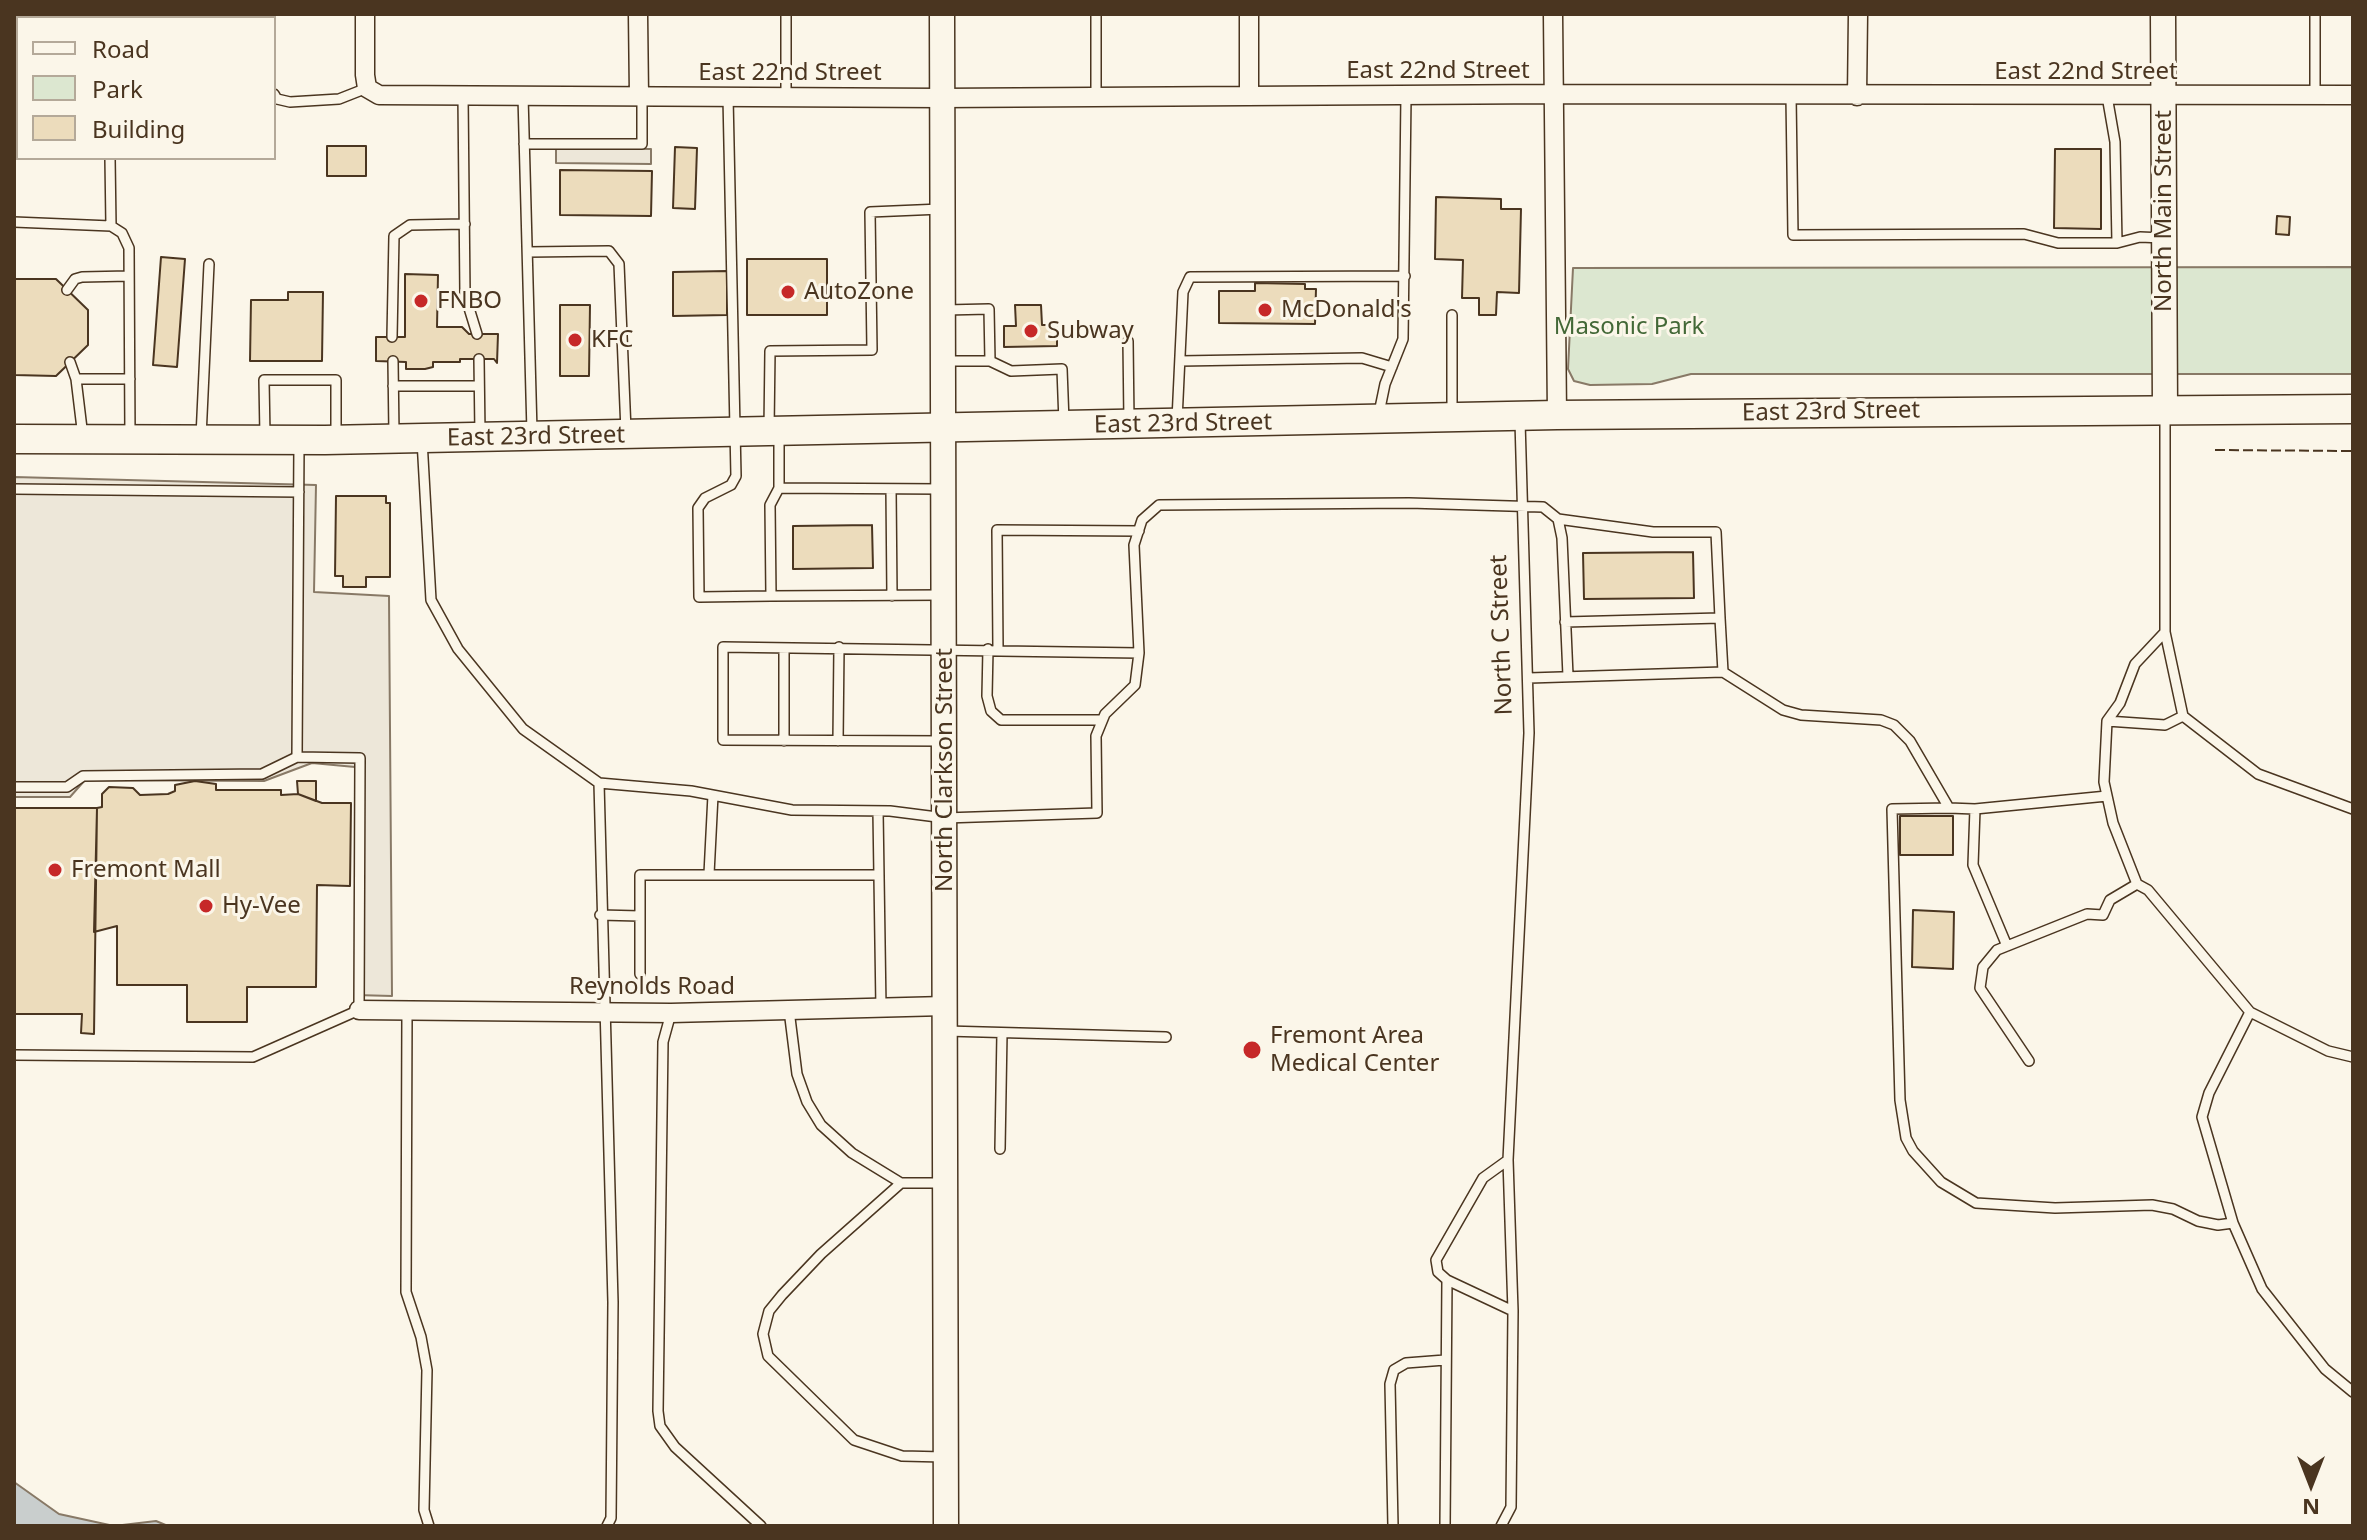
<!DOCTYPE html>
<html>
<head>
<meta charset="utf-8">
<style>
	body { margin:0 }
	#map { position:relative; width:2367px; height:1540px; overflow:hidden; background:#fbf6e9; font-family:"Noto Sans",sans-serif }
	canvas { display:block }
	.frame { position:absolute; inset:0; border:16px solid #4a3520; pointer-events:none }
	.legend { position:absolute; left:16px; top:16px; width:260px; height:144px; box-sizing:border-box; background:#fbf6e9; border:2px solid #b4a999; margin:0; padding:10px 14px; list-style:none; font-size:24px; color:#4a3520 }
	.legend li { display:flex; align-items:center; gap:16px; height:40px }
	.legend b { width:40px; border:2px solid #b4a999 }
	.north { position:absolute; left:2271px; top:1444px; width:80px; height:80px; -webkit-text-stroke:6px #fbf6e9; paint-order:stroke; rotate:180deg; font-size:22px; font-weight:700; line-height:32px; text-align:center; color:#4a3520 }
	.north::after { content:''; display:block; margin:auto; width:28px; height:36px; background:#4a3520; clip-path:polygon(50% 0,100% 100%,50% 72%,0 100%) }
</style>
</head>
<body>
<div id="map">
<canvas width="2367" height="1540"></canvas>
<div class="frame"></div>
<ul class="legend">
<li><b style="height:10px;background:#fbf6e9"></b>Road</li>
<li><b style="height:22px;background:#dce7d0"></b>Park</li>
<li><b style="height:22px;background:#ecdcbc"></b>Building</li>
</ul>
<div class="north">N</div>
</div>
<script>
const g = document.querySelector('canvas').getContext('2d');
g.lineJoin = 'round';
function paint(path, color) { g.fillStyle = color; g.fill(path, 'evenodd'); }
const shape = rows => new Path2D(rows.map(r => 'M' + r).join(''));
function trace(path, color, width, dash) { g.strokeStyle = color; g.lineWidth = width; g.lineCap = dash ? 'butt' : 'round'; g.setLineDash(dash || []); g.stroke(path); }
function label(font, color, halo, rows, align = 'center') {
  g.font = font + ' "Noto Sans",sans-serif'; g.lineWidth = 6; g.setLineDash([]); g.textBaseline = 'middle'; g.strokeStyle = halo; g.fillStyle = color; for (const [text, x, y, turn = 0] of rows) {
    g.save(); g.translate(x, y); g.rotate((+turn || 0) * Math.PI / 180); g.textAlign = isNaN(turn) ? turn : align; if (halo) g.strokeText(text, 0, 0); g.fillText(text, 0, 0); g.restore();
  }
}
const green = shape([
	[2353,267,2353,374,1691,374,1652,384,1590,385,1574,381,1568,369,1573,268,2353,267]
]);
paint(green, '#dce7d0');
trace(green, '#887966', 2);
const parking = shape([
	[556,148,651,149,651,164,556,163,556,148],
	[14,477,316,485,314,592,389,596,392,996,355,995,355,767,312,763,264,781,85,780,70,797,14,797,14,477]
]);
paint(parking, '#ede7d9');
trace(parking, '#887966', 2);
const water = shape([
	[14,1482,59,1514,114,1526,156,1521,168,1526,14,1526,14,1482]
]);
paint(water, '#c9cecd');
trace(water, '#887966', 2);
const building = shape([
	[327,146,366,146,366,176,327,176,327,146],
	[675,147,697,148,695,209,673,208,675,147],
	[2055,149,2101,149,2101,229,2054,228,2055,149],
	[560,170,652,171,651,216,560,215,560,170],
	[1436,197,1501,199,1501,209,1521,209,1519,293,1497,292,1496,315,1479,315,1479,298,1462,298,1463,260,1435,259,1436,197],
	[2277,216,2290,217,2289,235,2276,234,2277,216],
	[161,257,185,259,177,367,153,365,161,257],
	[747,259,827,259,827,315,747,315,747,259],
	[727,271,727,315,673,316,673,272,727,271],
	[405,274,438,275,437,327,462,327,469,334,498,334,497,363,494,359,460,359,460,362,433,362,433,367,425,369,406,369,406,362,376,361,376,337,405,337,405,274],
	[14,279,56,279,88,310,88,345,56,376,14,375,14,279],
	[1255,283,1305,284,1305,289,1316,289,1315,324,1219,323,1219,291,1255,291,1255,283],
	[288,292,323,292,322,361,250,361,251,300,288,300,288,292],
	[560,305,590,305,589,376,560,376,560,305],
	[1015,305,1041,305,1042,325,1057,325,1057,346,1004,347,1004,326,1016,326,1015,305],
	[336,496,386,496,386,503,390,503,390,577,366,577,366,587,343,587,343,576,335,576,336,496],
	[872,525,873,568,793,569,793,526,872,525],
	[1693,552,1694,598,1584,599,1583,553,1693,552],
	[195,781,216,784,216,790,281,790,281,795,298,794,322,803,351,803,350,886,317,885,316,987,247,987,247,1022,187,1022,187,985,117,985,117,926,94,932,97,808,102,807,102,794,109,787,133,788,140,795,168,794,175,791,175,785,195,781],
	[297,781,316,781,316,801,298,794,297,781],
	[14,808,97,808,94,1034,81,1033,82,1014,14,1014,14,808],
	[1900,816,1953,816,1953,855,1900,855,1900,816],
	[1913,910,1954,912,1953,969,1912,967,1913,910]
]);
paint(building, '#ecdcbc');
trace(building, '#4a3520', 2);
const lane = shape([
	[248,14,248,18],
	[786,14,786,97],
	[14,70,18,70],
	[274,94,277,99,290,102,339,99,367,88],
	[1096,95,1096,14],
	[2315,95,2315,14],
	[463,96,465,295,477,334],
	[523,96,532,432],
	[1791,96,1793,235,2024,234,2058,243,2117,243,2115,142,2107,96],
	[728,97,736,476,731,485,705,498,698,508,699,597,771,596],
	[524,144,642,144,642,96],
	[110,158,111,226],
	[14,222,111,226,122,233,129,248,130,438],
	[2117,243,2140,237,2163,238],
	[528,252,609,251,619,264,626,431],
	[67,290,75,279,82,277,129,276],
	[945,310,989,309,990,361],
	[1452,315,1452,415],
	[392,337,394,236,410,225,465,224],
	[1128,341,1129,421],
	[479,359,480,434],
	[393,361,394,434],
	[944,361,990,361,1011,371,1062,369,1064,422],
	[1180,361,1362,358,1392,367],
	[70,362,76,379,83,437],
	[76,379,130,379],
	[393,386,479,386],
	[2165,412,2165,632,2135,664,2120,703,2107,721,2104,782,2113,823,2137,884,2148,890,2250,1012,2328,1051,2353,1057],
	[1379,413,1385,384,1403,339,1406,96],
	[1177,420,1183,292,1190,277,1405,276],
	[769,429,770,351,872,350,870,212,941,209],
	[265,436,264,380,336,380,336,437],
	[779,436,779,488,770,505,771,596,941,595],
	[201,437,209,264],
	[422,440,431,600,458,649,523,729,599,783],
	[779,488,941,489],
	[14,489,299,492],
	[891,489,892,596],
	[1558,519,1653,532,1716,532,1720,618],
	[1565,622,1720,618,1723,672],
	[2165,632,2183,716,2258,774,2353,809],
	[784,649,784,741],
	[988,649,987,696,991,711,1001,720,1102,720],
	[998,649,997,530,1139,531],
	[1529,678,1723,672,1783,710,1801,715,1881,720,1894,725,1910,741,1949,808,1892,809,1900,1100,1906,1138,1913,1151,1941,1182,1976,1203,2055,1208,2152,1205,2173,1209,2198,1221,2218,1225,2233,1223],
	[2107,721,2165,725,2183,716],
	[838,741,839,647],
	[943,741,723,740,723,647,1139,653],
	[14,787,67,787,83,776,262,774,297,757],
	[1949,808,1975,809],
	[878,811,881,1008],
	[709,874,713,795],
	[600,915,640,916],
	[2007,946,1973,865,1975,809,2107,796],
	[640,974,640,875,879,875],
	[789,1010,797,1074,807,1102,821,1125,852,1153,901,1183],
	[407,1011,406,1292,421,1337,427,1370,424,1510,429,1526],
	[2250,1012,2209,1093,2202,1117,2233,1223,2262,1289,2325,1369,2353,1392],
	[671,1013,663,1042,658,1411,660,1426,675,1447,761,1526],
	[946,1031,1166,1037],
	[14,1055,253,1057,359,1010,360,758,297,757,299,444],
	[2029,1061,1980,988,1983,967,1997,950,2087,914,2103,915,2110,900,2137,884],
	[1000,1149,1002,1033],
	[1508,1160,1483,1178,1436,1260,1438,1272,1447,1280,1513,1311],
	[943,1183,901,1183,821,1254,782,1295,769,1311,763,1334,768,1356,854,1440,902,1456,944,1457],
	[607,1526,611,1518,613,1302,599,783,691,791,792,810,890,811,945,818,1097,813,1096,736,1105,714,1135,685,1139,653,1134,545,1142,520,1159,505,1409,503,1543,507,1558,519,1562,538,1568,676],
	[1393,1526,1390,1384,1394,1370,1406,1363,1445,1360],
	[1445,1526,1447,1280],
	[1501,1526,1511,1507,1513,1311,1508,1160,1529,733,1520,421]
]);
const street = shape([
	[365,14,365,75,367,88,379,95,941,98,1552,94,2353,95],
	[638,14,639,96],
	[1249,14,1249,95],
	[1553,14,1557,415],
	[1857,96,1858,14],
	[359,1010,671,1013,945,1006]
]);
const secondary = shape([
	[942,14,946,1526],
	[2163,14,2165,409]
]);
const primary = shape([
	[14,439,325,440,1557,415,2353,409]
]);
trace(lane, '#4a3520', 12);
trace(street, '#4a3520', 21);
trace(secondary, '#4a3520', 27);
trace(primary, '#4a3520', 31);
trace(lane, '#fbf6e9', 9);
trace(street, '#fbf6e9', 18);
trace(secondary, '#fbf6e9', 24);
trace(primary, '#fbf6e9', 28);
trace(shape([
	[2215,450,2353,451]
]), '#4a3520', 2, [10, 4]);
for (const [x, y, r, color] of [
	[788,292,8,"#c62828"],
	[421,301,8,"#c62828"],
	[1265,310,8,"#c62828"],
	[1031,331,8,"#c62828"],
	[575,340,8,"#c62828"],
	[55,870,8,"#c62828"],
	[206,906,8,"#c62828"],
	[1252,1050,10,"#c62828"]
]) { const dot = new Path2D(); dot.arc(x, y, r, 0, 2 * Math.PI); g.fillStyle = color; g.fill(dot); trace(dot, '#fbf6e9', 3); }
label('24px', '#4a3520', '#fbf6e9', [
	["East 22nd Street",1438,71],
	["East 22nd Street",2086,72],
	["East 22nd Street",790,73],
	["North Main Street",2164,211,-90],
	["East 23rd Street",1831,412,-1],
	["East 23rd Street",1183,424,-1],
	["East 23rd Street",536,437,-1],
	["North C Street",1502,635,-92],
	["North Clarkson Street",945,770,-90],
	["Reynolds Road",652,987]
]);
label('24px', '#4a3520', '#fbf6e9', [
	["AutoZone",804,292],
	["FNBO",437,301],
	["McDonald's",1281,310],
	["Subway",1047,331],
	["KFC",591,340],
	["Fremont Mall",71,870],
	["Hy-Vee",222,906],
	["Fremont Area",1270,1036],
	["Medical Center",1270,1064]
], 'left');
label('24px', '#436837', '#fbf6e9', [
	["Masonic Park",1629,327]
]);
</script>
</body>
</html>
